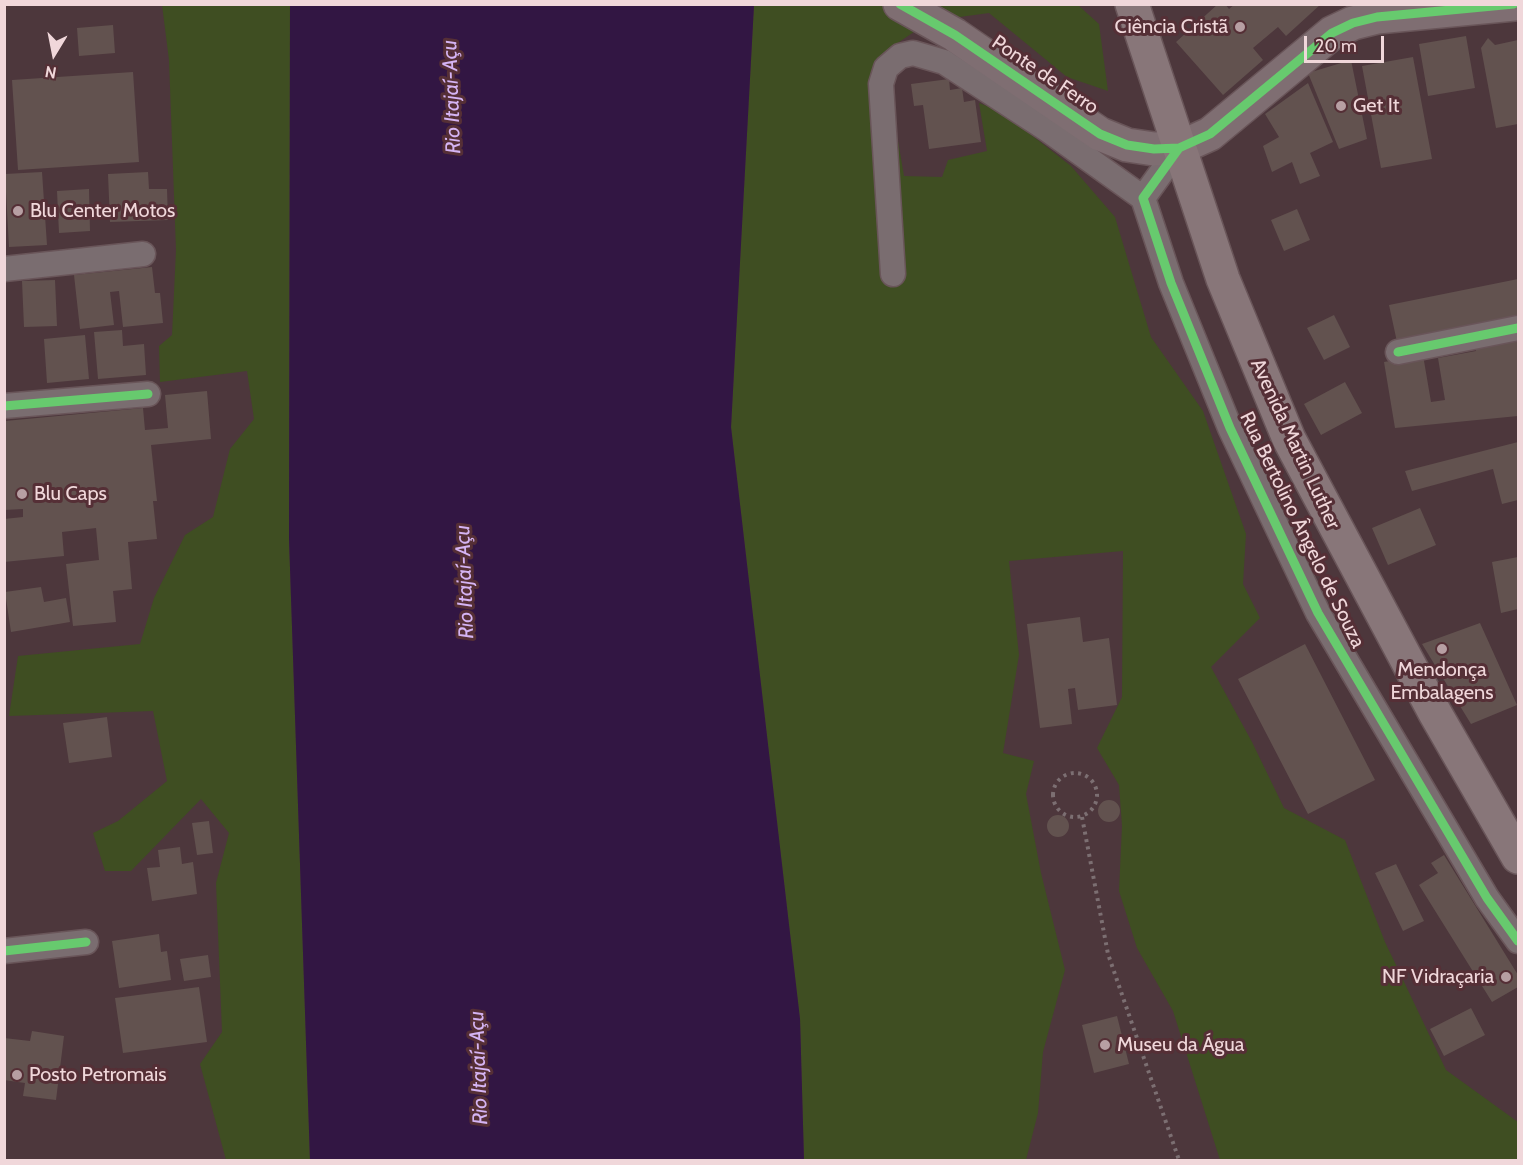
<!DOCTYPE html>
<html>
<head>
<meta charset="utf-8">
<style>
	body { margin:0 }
	#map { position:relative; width:1523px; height:1165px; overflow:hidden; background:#4d373c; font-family:Cabin,sans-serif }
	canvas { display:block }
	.frame { position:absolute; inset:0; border:6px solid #f0d7da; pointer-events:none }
	.north { position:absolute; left:24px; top:24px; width:60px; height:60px; -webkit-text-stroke:4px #552f36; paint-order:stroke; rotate:190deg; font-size:16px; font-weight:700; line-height:24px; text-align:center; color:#f0d7da }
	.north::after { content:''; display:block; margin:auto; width:21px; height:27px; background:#f0d7da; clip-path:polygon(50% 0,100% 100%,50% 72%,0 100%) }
	.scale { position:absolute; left:1304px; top:36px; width:80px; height:27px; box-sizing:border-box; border:3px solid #f0d7da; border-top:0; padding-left:8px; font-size:18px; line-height:21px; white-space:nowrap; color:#f0d7da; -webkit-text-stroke:4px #552f36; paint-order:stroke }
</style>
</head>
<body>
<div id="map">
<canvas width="1523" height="1165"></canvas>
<div class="frame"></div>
<div class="north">N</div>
<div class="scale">20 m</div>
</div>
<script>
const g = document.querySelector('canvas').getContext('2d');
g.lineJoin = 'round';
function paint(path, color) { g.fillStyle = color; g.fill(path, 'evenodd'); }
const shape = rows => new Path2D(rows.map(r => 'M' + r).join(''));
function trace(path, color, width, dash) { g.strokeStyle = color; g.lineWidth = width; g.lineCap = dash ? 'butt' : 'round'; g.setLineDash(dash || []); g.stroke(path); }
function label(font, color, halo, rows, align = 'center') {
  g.font = font + ' Cabin,sans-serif'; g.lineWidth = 6; g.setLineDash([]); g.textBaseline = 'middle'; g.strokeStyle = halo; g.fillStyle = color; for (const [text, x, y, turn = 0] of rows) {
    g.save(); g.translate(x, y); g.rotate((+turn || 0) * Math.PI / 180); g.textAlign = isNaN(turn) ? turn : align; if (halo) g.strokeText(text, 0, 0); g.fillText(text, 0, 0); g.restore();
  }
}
paint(shape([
	[162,5,290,5,289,538,310,1160,226,1160,200,1064,222,1032,216,883,229,833,201,799,131,871,105,871,93,833,118,821,167,781,153,711,9,716,18,656,140,644,154,598,185,535,213,517,230,449,254,419,247,371,160,382,159,346,172,335,176,250,169,60],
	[754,5,1078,5,1099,24,1108,91,1067,77,989,13,930,21,883,53,904,176,942,177,948,160,987,151,979,103,1002,112,1071,166,1115,217,1151,337,1203,411,1246,534,1243,584,1260,618,1211,667,1252,742,1284,808,1345,840,1385,942,1446,1070,1518,1122,1518,1160,1220,1160,1173,1011,1137,948,1119,891,1122,826,1119,785,1097,748,1122,697,1123,551,1009,561,1019,655,1003,753,1034,761,1026,794,1041,873,1065,970,1043,1052,1038,1113,1026,1160,804,1160,800,1019,731,427]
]), '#3f4e22');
paint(shape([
	[290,5,754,5,731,427,800,1019,804,1160,310,1160,289,538]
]), '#321643');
paint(shape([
	[1218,4,1225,4,1229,9,1235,4,1321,4,1286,36,1278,27,1253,48,1263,60,1223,95,1176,42],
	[113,25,115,53,79,56,77,28],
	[1466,36,1475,88,1428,96,1419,44],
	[1488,38,1495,45,1518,40,1518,124,1496,128,1481,48],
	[1413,57,1432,159,1381,168,1362,66],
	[1351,60,1367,139,1339,149,1308,73],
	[133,72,139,162,18,170,12,80],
	[949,79,950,90,962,88,964,102,975,100,981,142,929,149,923,105,914,106,911,84],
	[1308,83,1333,142,1310,153,1320,176,1300,184,1292,162,1272,172,1263,146,1279,137,1265,114],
	[42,172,47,245,9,247,5,174],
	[148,172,149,189,167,189,168,220,110,222,108,174],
	[89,189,90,231,59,233,57,191],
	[1297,209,1310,240,1284,251,1271,220],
	[152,267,155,293,160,293,163,323,123,327,119,291,110,292,114,325,80,329,74,275],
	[1518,279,1518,318,1397,342,1389,305],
	[55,280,57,326,24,327,22,281],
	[1334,315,1350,347,1324,360,1307,328],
	[122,330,123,346,144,344,146,375,98,379,94,332],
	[1518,333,1518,416,1395,428,1384,362,1423,355,1431,402,1445,400,1438,358,1476,351,1475,341],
	[85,335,89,379,47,383,44,339],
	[1345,382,1362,413,1321,435,1304,404],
	[207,391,211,439,151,445,157,501,153,501,157,539,128,542,132,589,113,591,116,622,73,626,66,564,99,560,96,528,62,532,64,556,4,562,4,519,23,517,23,509,4,510,5,421,143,408,145,430,168,428,165,395],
	[1518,442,1518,500,1502,504,1493,469,1412,491,1405,471],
	[1420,508,1436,545,1388,565,1372,528],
	[1518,557,1518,609,1501,613,1492,562],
	[41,587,44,602,66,598,70,622,11,632,5,592],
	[1080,617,1083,642,1109,638,1117,705,1078,710,1075,688,1068,689,1072,724,1040,728,1027,624],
	[1480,623,1517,705,1471,724,1422,644],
	[1305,644,1375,780,1308,814,1238,679],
	[107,717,112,757,69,763,63,723],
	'1098 811a11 11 0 1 1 22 0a11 11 0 1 1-22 0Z',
	'1047 826a11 11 0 1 1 22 0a11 11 0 1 1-22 0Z',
	[209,821,213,853,197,855,192,823],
	[180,847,182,864,193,862,197,894,152,901,147,868,160,867,158,850],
	[1444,855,1518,975,1518,987,1492,1002,1419,885,1438,873,1431,863],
	[1396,864,1424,921,1403,931,1375,873],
	[159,934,161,952,167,951,171,980,119,988,112,941],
	[208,955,211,977,184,981,180,959],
	[199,987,207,1042,123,1053,115,998],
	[1471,1008,1485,1035,1444,1056,1430,1029],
	[1117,1016,1129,1064,1094,1073,1082,1025],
	[32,1031,64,1036,56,1100,23,1096,25,1083,4,1080,4,1038,30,1041]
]), '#62524f');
const street = shape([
	[1179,148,1143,198,1171,283,1230,428,1318,613,1487,898,1518,941],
	[4,269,143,254],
	[893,274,881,84,886,68,900,56,913,53,944,62,1048,130,1143,198],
	[1398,352,1518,328],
	[4,406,148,394],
	[4,951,86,942]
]);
const secondary = shape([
	[900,4,955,35,1100,134,1127,145,1154,149,1179,148,1210,134,1332,33,1353,23,1377,17,1514,4]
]);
const primary = shape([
	[1132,4,1223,279,1289,439,1435,713,1518,857]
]);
trace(street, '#695559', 27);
trace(secondary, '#695559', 36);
trace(primary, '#695559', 36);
trace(shape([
	'1053 795a22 22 0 1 1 44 0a22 22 0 1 1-44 0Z',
	[1082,817,1108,954,1179,1160]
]), '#7c6f72', 4, [3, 4.5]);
trace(street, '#7a6d70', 24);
trace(secondary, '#7f6e72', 33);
trace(primary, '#887679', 33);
trace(shape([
	[900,4,955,35,1100,134,1127,145,1154,149,1179,148,1210,134,1332,33,1353,23,1377,17,1514,4],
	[1179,148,1143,198,1171,283,1230,428,1318,613,1487,898,1518,941],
	[1398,352,1518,328],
	[4,406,148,394],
	[4,951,86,942]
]), '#67ca6e', 9);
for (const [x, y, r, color] of [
	[1240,27,6,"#b79fa3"],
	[1341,106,6,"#b79fa3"],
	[18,211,6,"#b79fa3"],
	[22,494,6,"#b79fa3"],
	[1442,649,6,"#b79fa3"],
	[1506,977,6,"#b79fa3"],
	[1105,1045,6,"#b79fa3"],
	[17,1075,6,"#b79fa3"]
]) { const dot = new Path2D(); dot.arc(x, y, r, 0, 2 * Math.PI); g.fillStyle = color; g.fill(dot); trace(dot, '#552f36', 2); }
label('20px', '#f0d7da', '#552f36', [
	["Ciência Cristã",1228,27,"right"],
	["Get It",1353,106],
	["Blu Center Motos",30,211],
	["Blu Caps",34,494],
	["Mendonça",1442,670,"center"],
	["Embalagens",1442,693,"center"],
	["NF Vidraçaria",1494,977,"right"],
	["Museu da Água",1117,1045],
	["Posto Petromais",29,1075]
], 'left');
label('20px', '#f0d7da', '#552f36', [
	["Ponte de Ferro",1045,75,34],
	["Avenida Martin Luther",1295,444,65],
	["Rua Bertolino Ângelo de Souza",1302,530,64]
]);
label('italic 21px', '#d5b4f4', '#552f36', [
	["Rio Itajaí-Açu",452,97,-92],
	["Rio Itajaí-Açu",465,582,-92],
	["Rio Itajaí-Açu",479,1068,-92]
]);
</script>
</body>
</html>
